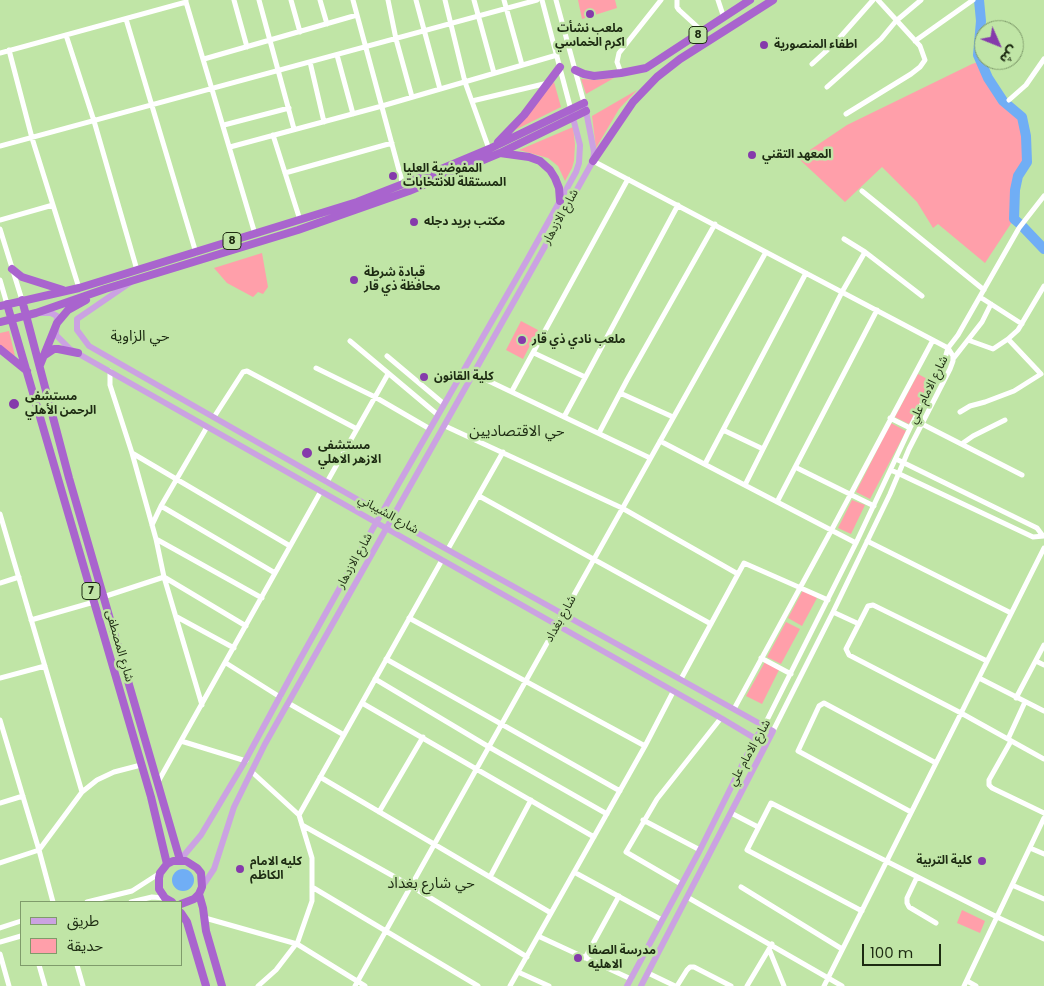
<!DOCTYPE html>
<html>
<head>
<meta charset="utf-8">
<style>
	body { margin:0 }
	#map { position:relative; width:1044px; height:986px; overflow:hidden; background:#c0e5a6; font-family:Poppins,"Noto Sans Arabic",sans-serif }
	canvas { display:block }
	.legend { position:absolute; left:20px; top:901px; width:162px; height:65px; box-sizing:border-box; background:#c0e5a6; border:1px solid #7f9b6b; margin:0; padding:6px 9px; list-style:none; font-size:15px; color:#1d2b12 }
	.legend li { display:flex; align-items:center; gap:10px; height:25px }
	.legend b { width:25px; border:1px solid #7f9b6b }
	.north { position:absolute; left:974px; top:20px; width:50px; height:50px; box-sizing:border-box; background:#c0e5a6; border:1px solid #7f9b6b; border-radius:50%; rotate:134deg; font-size:14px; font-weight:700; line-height:20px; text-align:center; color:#1d2b12 }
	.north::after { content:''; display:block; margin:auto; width:18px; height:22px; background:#853aab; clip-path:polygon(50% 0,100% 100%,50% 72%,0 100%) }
	.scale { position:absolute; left:862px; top:944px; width:79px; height:22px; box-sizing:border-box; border:2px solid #1d2b12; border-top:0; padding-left:6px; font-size:15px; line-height:18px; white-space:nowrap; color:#1d2b12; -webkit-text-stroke:4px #c0e5a6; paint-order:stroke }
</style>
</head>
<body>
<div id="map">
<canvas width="1044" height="986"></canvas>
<ul class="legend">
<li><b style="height:6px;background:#cba2e2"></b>طريق</li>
<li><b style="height:14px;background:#ff9faa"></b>حديقة</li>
</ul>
<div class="north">ش</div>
<div class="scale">100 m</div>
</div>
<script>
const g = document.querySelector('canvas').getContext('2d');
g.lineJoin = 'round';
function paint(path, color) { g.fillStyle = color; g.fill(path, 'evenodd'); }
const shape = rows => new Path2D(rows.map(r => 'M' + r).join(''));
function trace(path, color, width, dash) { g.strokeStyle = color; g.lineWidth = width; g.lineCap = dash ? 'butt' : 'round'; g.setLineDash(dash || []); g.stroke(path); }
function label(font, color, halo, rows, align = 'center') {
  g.font = font + ' Poppins,"Noto Sans Arabic",sans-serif'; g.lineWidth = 5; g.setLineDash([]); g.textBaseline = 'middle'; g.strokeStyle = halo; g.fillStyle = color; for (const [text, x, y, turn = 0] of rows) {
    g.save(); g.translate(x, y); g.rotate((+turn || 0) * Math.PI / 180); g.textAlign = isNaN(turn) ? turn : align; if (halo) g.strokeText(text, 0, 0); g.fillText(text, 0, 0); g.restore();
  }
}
paint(shape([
	[578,0,615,0,617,8,582,19],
	[981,61,988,78,1003,101,1022,117,1026,136,1027,162,1018,176,1015,190,1014,219,985,263,938,224,933,228,917,202,882,167,845,202,798,158,847,125,972,64],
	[614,78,586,94,581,79,597,80],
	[554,82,561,107,515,130],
	[637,90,619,109,596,148,592,116],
	[573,127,575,144,574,161,572,168,565,181,558,166,548,158,519,150],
	[262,253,268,287,263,294,258,292,253,297,227,283,214,268],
	[521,321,538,330,523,359,506,350],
	[9,331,15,356,0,346,0,333],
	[918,374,931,381,909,424,895,417],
	[891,423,906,431,870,499,856,492],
	[852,500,865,505,851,534,838,528],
	[803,590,817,598,802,626,788,618],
	[786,622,800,629,781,664,767,657],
	[766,660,780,668,762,704,746,696],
	[962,910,985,921,980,933,957,923]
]), '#ff9faa');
paint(shape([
	'172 880a11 11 0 1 1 22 0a11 11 0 1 1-22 0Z'
]), '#70aef5');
trace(shape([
	[979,0,981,21,978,55,988,78,1003,101,1022,117,1026,136,1027,162,1018,176,1015,190,1014,219,1020,224],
	[1023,227,1044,249]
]), '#70aef5', 10);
trace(shape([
	[234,0,247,47],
	[259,0,294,129],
	[291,0,300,32],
	[320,0,327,24],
	[353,0,403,185],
	[388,0,396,39,412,97],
	[416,0,440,89],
	[445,0,465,82,489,149],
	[474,0,494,73],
	[504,0,522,65],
	[542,0,571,110],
	[556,0,584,103],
	[677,0,677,7,679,10,703,32],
	[718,0,724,18],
	[186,2,255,234],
	[126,19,196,253],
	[66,35,94,121,137,270],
	[915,41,973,0],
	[9,50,32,138,79,288],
	[0,53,186,2,186,1],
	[337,55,353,114],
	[204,59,357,15],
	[310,62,324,122],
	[812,64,835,43,873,0],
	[621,73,617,62,619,53,661,0],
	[827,87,881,39,896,21,921,0],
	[1009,100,1026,85,1044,59],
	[472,101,548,83],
	[846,114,911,74,920,67,925,60,920,46,878,0],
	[224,125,289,108],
	[273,135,300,220],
	[0,146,537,0],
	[230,147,382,106,557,55],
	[593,161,948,348,953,356,953,361,950,369,909,449,890,494,833,612,773,731],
	[285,173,392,143],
	[862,191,984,290],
	[0,220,53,205],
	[0,229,22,300],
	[844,239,865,252,922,296],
	[0,280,7,304],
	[980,297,1022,324],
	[968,340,993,349,1008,339,1018,330,1044,286],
	[350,341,438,415],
	[534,353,585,377],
	[387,356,444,404],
	[953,359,982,322,991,304],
	[316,368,375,397,430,429],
	[110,371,110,385,132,453,156,539,164,577,202,705],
	[474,374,650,458],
	[512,391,628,179],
	[620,393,673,417],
	[960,412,970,406,985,402,1014,391,1041,374,1008,339],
	[214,417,243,372,247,371,357,429],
	[564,417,678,205],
	[890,418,910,428],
	[922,424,1022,475],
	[445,426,622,508,738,574],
	[723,430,763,449],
	[599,433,627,380,715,224],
	[660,441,856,543],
	[963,443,973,436,1005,420],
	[132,453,290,546],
	[896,459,1037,528,1043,536],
	[705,464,806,273],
	[795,467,874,506],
	[891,470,1033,537,1044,536],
	[327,482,388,374],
	[745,485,842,292,865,252],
	[479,496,711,624],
	[777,502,877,310],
	[161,506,275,573],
	[0,514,82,792],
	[152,525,161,506,207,427],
	[156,539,262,598],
	[867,541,1011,613],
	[448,549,503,452],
	[0,583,19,577],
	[103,597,164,577,246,626],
	[833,612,859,624],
	[177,617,234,648],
	[409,618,645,746],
	[31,620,94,602],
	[761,658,791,674],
	[386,659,620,791],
	[987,661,873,605,868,606,846,649,849,655,961,713,1044,759],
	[1036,661,1044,665],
	[226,663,280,697],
	[0,678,45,666],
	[979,678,1044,711],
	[375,679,489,747,607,814],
	[681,679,744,563,828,600],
	[1016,698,1044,645],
	[288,703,344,735],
	[362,703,594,837],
	[734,709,831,531,933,340],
	[0,720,39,850,0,863],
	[764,726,856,543,910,428,945,358,948,348,958,335,1019,228,1044,196],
	[1008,739,1025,702],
	[181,741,246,761],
	[1011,741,989,780,989,785,992,788,1044,813],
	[252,772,299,815,312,858,312,901,297,944],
	[320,777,551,913],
	[158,782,321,491],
	[0,803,23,796],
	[379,812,423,737],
	[911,812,798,751,819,706,824,703,936,763],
	[731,813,758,827],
	[299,815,442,560],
	[643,820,700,850],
	[302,825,411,886,527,957],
	[1030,848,1044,854],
	[574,872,662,920],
	[490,877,531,800],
	[917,877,907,898,907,903,909,907,936,923],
	[681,884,626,852,657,799,721,718],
	[1012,885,1044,899],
	[312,887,478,986],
	[741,887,842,949],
	[687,897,842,986],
	[53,902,39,850,82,792,97,780,114,772,141,765],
	[87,902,132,891,160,873],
	[131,902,152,897,165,898],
	[862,911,747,850,771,803,997,917,1044,939],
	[205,918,297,944,365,986],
	[0,928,21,921],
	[538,936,631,979],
	[0,942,21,936],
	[769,949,784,986],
	[0,954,9,986],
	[585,958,619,896],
	[39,965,45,986],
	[77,965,83,986],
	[518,972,549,986],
	[648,973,675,986],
	[967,981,976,986],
	[258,986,276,970,296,944],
	[355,986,766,252],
	[510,986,645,746,673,692],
	[677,986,687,970,690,967,694,967,731,986],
	[747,986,772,944],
	[824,986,1044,548],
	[964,986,1044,818]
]), '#fff', 5);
trace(shape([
	[131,282,77,319,77,330,89,346,369,506,773,731,641,986],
	[42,313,51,313,57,316,56,335,70,349,721,718,766,745],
	[180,860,201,835,244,763,298,663,372,530,527,260,576,172,579,163,580,145,572,114],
	[202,887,214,869,234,807,265,744,593,161,594,152,585,106],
	[627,986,700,850,755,739,764,726]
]), '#cba2e2', 6);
trace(shape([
	[575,70,584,74,594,76,621,73,646,68,750,0],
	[498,142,524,115,560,67],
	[500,153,529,157,540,161,550,170,555,178,559,188,560,201],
	[593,161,633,102,657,77,680,59,773,0],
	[12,269,22,277,63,290],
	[22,300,69,478,180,860],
	[7,304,151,797,167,864],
	[0,306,79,288,357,202,439,170,489,149,584,103],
	[0,322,36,313,105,289,298,230,409,191,500,153,586,111],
	[0,349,27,371],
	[42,357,54,349,58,349,78,353],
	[40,365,57,323,68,310,86,300],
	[199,894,203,908,206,931,222,986],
	[172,902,165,898,159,889,159,878,160,873,167,864,173,861,186,861,197,868,201,873,202,887,199,894,194,899,181,904],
	[181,913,187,922,206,986]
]), '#a964ce', 8);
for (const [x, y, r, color] of [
	[590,14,5,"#853aab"],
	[764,45,5,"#853aab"],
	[752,155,5,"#853aab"],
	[393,176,5,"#853aab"],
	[414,222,5,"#853aab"],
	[354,280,5,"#853aab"],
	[522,340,5,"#853aab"],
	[424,377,5,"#853aab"],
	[14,404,6,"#853aab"],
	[307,453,6,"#853aab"],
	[982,861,5,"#853aab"],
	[240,869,5,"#853aab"],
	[578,958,5,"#853aab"]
]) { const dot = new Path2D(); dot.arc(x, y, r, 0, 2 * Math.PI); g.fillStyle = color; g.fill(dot); trace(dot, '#c0e5a6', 2); }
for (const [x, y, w] of [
	[698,35,18],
	[232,241,18],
	[91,591,18]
]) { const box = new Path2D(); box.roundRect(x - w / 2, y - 8.5, w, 17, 4); g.fillStyle = '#c0e5a6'; g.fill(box); trace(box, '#1d2b12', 1); }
label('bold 11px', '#1d2b12', null, [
	["8",698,35],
	["8",232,241],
	["7",91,591]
]);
label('bold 12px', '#1d2b12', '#c0e5a6', [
	["ملعب نشأت",590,29,"center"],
	["اكرم الخماسي",590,43,"center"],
	["اطفاء المنصورية",774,45],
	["المعهد التقني",762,155],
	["المفوضية العليا",403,169],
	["المستقلة للانتخابات",403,183],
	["مكتب بريد دجله",424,222],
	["قيادة شرطة",364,273],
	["محافظة ذي قار",364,287],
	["ملعب نادي ذي قار",532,340],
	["كلية القانون",434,377],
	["مستشفى",25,397],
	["الرحمن الأهلي",25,411],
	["مستشفى",318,446],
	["الازهر الاهلي",318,460],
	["كلية التربية",972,861,"right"],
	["كليه الامام",250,862],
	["الكاظم",250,876],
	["مدرسة الصفا",588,951],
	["الاهليه",588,965]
], 'left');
label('12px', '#1d2b12', '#c0e5a6', [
	["شارع الازدهار",561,217,-61],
	["شارع الامام علي",929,390,-64],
	["شارع الشيباني",388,515,29],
	["شارع الازدهار",355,561,-61],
	["شارع بغداد",561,619,-61],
	["شارع المصطفى",119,646,74],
	["شارع الامام علي",750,753,-61]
]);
label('15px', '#1d2b12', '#c0e5a6', [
	["حي الزاوية",140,337],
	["حي الاقتصاديين",517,432],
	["حي شارع بغداد",431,884]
]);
</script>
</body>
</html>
